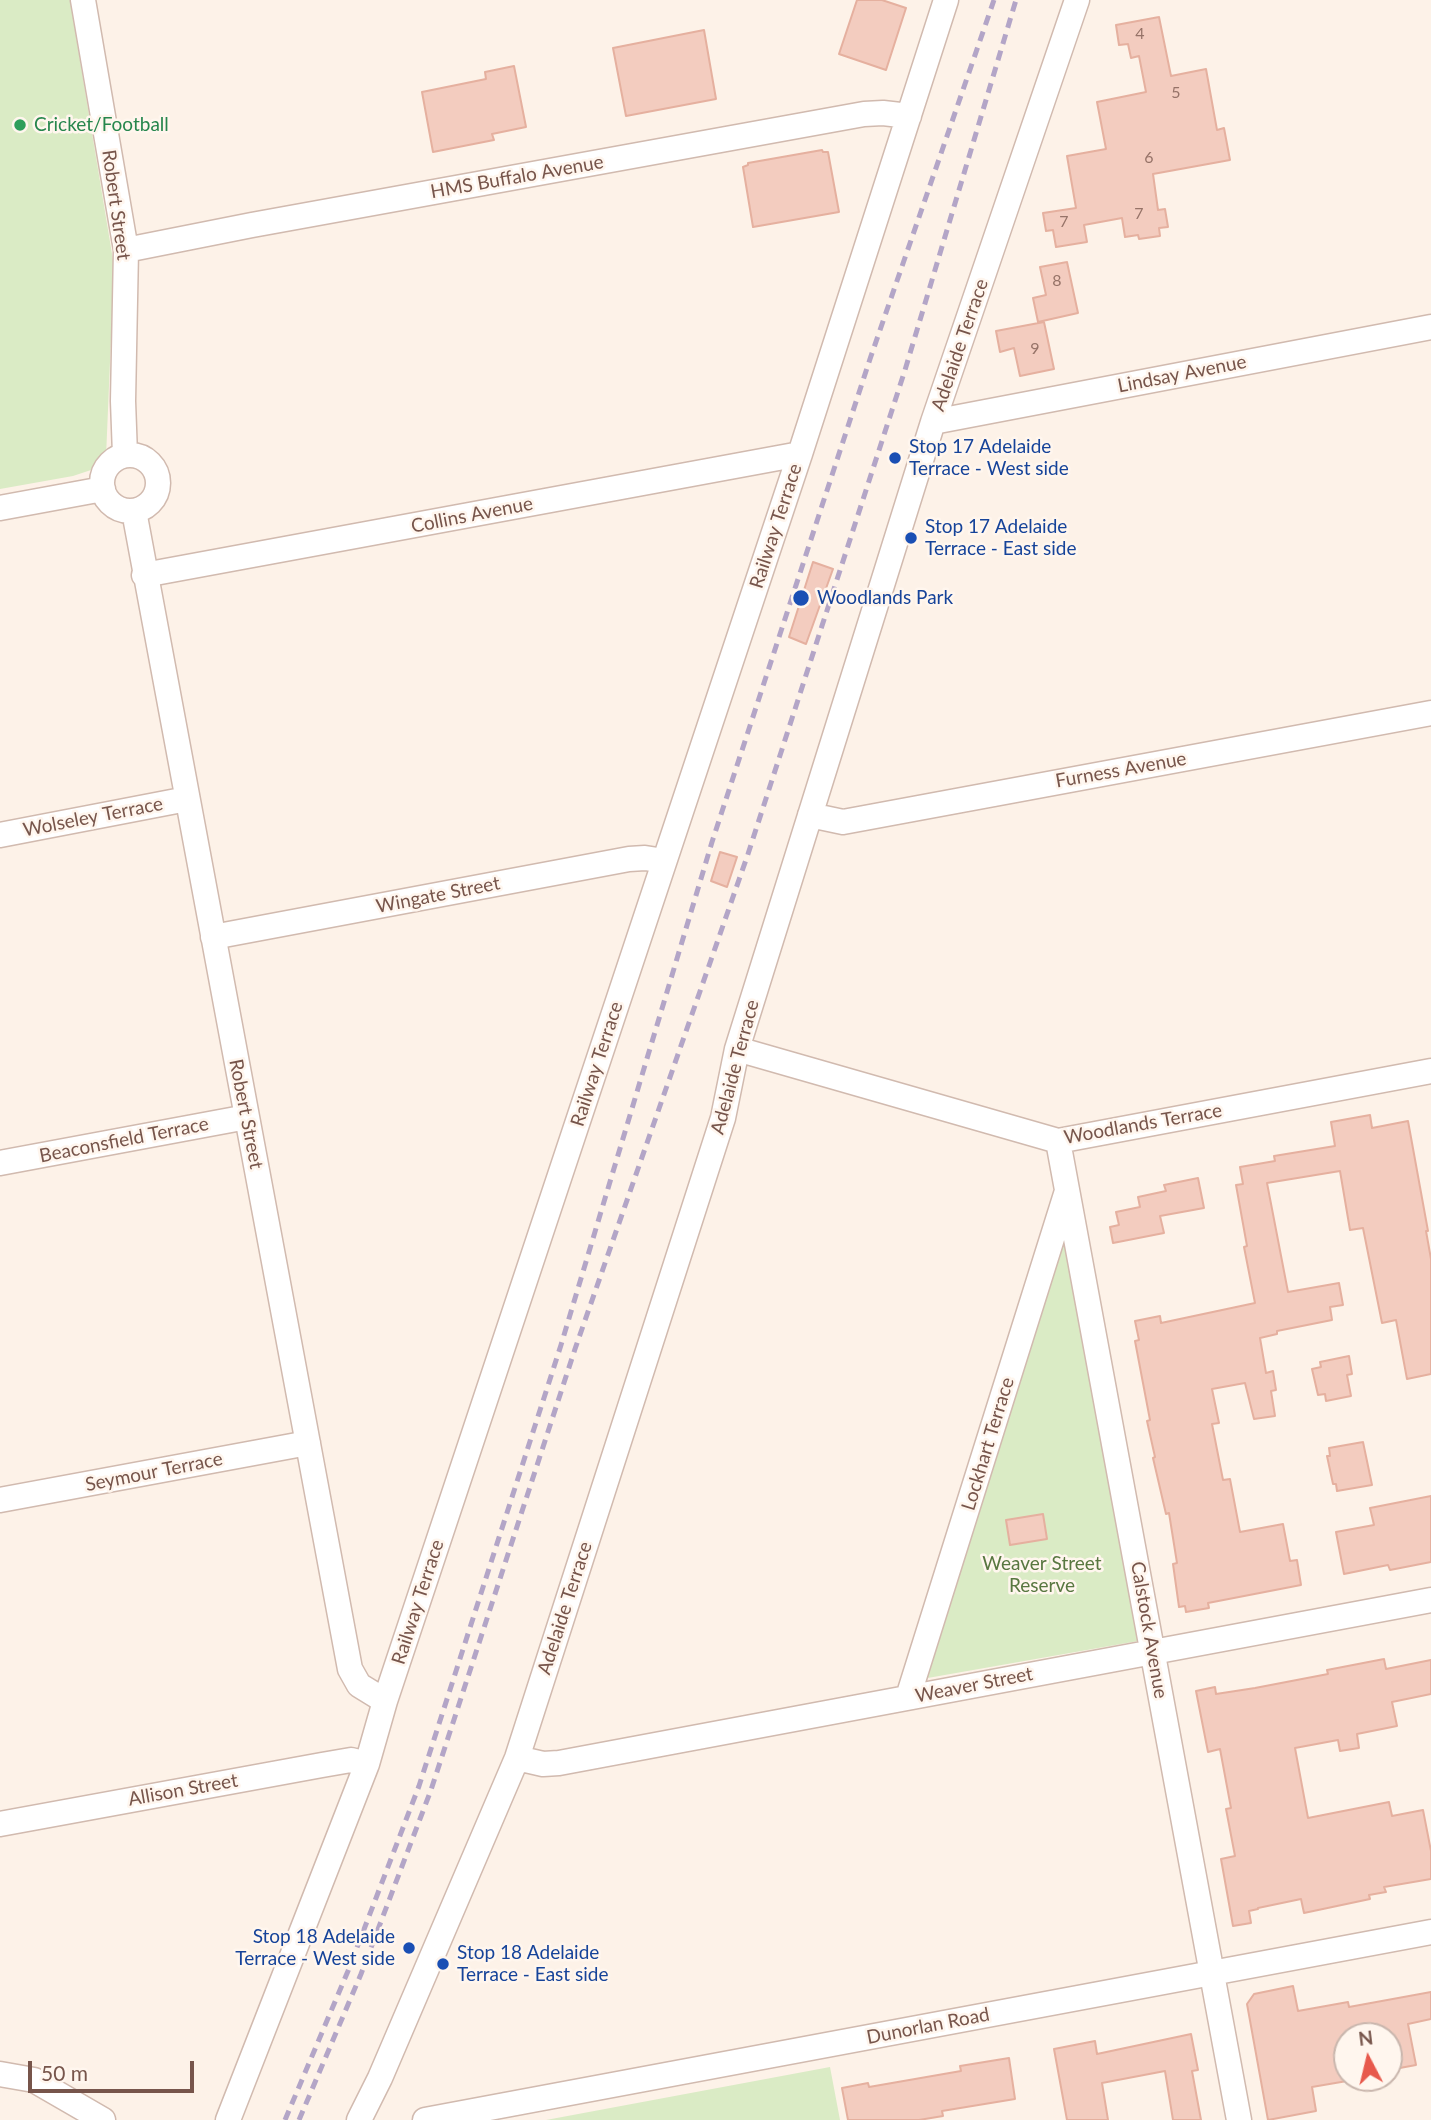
<!DOCTYPE html>
<html>
<head>
<meta charset="utf-8">
<style>
	body { margin:0 }
	#map { position:relative; width:1431px; height:2120px; overflow:hidden; background:#fdf2e8; font-family:Lato,sans-serif }
	canvas { display:block }
	.north { position:absolute; left:1333px; top:2022px; width:70px; height:70px; box-sizing:border-box; background:#fff6ee; border:2px solid #c9b6ad; border-radius:50%; rotate:353deg; font-size:19px; font-weight:700; line-height:28px; text-align:center; color:#77554b }
	.north::after { content:''; display:block; margin:auto; width:24px; height:32px; background:#e7594c; clip-path:polygon(50% 0,100% 100%,50% 72%,0 100%) }
	.scale { position:absolute; left:28px; top:2061px; width:166px; height:32px; box-sizing:border-box; border:4px solid #77554b; border-top:0; padding-left:9px; font-size:21px; line-height:24px; white-space:nowrap; color:#77554b; -webkit-text-stroke:5px #fff6ee; paint-order:stroke }
</style>
</head>
<body>
<div id="map">
<canvas width="1431" height="2120"></canvas>
<div class="north">N</div>
<div class="scale">50 m</div>
</div>
<script>
const g = document.querySelector('canvas').getContext('2d');
g.lineJoin = 'round';
function paint(path, color) { g.fillStyle = color; g.fill(path, 'evenodd'); }
const shape = rows => new Path2D(rows.map(r => 'M' + r).join(''));
function trace(path, color, width, dash) { g.strokeStyle = color; g.lineWidth = width; g.lineCap = dash ? 'butt' : 'round'; g.setLineDash(dash || []); g.stroke(path); }
function label(font, color, halo, rows, align = 'center') {
  g.font = font + ' Lato,sans-serif'; g.lineWidth = 5; g.setLineDash([]); g.textBaseline = 'middle'; g.strokeStyle = halo; g.fillStyle = color; for (const [text, x, y, turn = 0] of rows) {
    g.save(); g.translate(x, y); g.rotate((+turn || 0) * Math.PI / 180); g.textAlign = isNaN(turn) ? turn : align; if (halo) g.strokeText(text, 0, 0); g.fillText(text, 0, 0); g.restore();
  }
}
paint(shape([
	[0,0,70,0,114,266,106,457,94,469,73,476,0,489],
	[1064,1241,1138,1641,922,1679],
	[830,2067,840,2120,546,2120]
]), '#daebc5');
const building = shape([
	[857,0,882,0,906,8,886,70,839,54,857,0],
	[1159,17,1171,76,1206,69,1217,130,1224,128,1230,160,1153,174,1158,210,1165,209,1168,227,1159,228,1160,236,1139,239,1138,235,1125,237,1122,218,1084,225,1087,242,1056,247,1053,230,1046,231,1043,213,1076,208,1067,156,1106,149,1097,102,1146,92,1139,56,1131,58,1128,44,1119,45,1116,25,1159,17],
	[704,30,716,99,626,116,613,48,704,30],
	[514,66,526,127,492,134,494,140,433,152,422,92,486,79,485,72,514,66],
	[822,150,823,152,828,152,839,212,753,227,743,167,748,165,748,163,822,150],
	[1067,262,1078,313,1038,322,1033,298,1046,295,1040,267,1067,262],
	[1044,322,1054,369,1020,376,1014,348,1000,352,996,331,1044,322],
	[813,562,833,569,806,644,789,637,813,562],
	[720,852,737,857,727,887,711,881,720,852],
	[1370,1115,1372,1128,1408,1121,1428,1231,1426,1231,1431,1259,1431,1374,1407,1379,1396,1320,1382,1323,1363,1228,1350,1230,1340,1171,1267,1183,1288,1292,1339,1283,1343,1305,1330,1307,1332,1320,1277,1331,1277,1334,1260,1338,1266,1373,1273,1371,1276,1390,1271,1391,1275,1416,1254,1419,1245,1383,1212,1389,1219,1423,1212,1424,1223,1480,1230,1479,1240,1532,1283,1524,1290,1561,1297,1560,1301,1585,1208,1603,1209,1608,1186,1612,1185,1606,1179,1607,1173,1564,1177,1563,1169,1513,1166,1514,1153,1458,1155,1457,1147,1421,1150,1420,1135,1341,1139,1340,1135,1321,1160,1316,1161,1323,1255,1303,1244,1247,1247,1246,1236,1185,1243,1184,1240,1167,1275,1161,1274,1156,1335,1146,1331,1122,1370,1115],
	[1198,1178,1204,1208,1160,1216,1164,1233,1113,1243,1110,1227,1119,1225,1116,1212,1140,1207,1138,1197,1166,1191,1164,1185,1198,1178],
	[1349,1356,1352,1374,1347,1375,1351,1396,1326,1401,1325,1394,1318,1395,1312,1369,1321,1367,1320,1362,1349,1356],
	[1363,1442,1372,1485,1337,1491,1336,1484,1333,1484,1327,1456,1330,1456,1329,1448,1363,1442],
	[1431,1496,1431,1562,1390,1570,1388,1565,1344,1574,1336,1532,1374,1525,1370,1508,1431,1496],
	[1043,1514,1047,1539,1010,1545,1006,1520,1043,1514],
	[1384,1659,1386,1669,1431,1660,1431,1694,1392,1702,1397,1726,1357,1734,1359,1748,1340,1751,1338,1740,1295,1748,1308,1818,1389,1802,1392,1816,1423,1810,1431,1851,1431,1879,1384,1887,1386,1892,1369,1895,1370,1899,1304,1913,1301,1899,1258,1908,1258,1909,1249,1911,1251,1923,1233,1926,1221,1859,1235,1856,1226,1809,1231,1808,1220,1749,1208,1752,1196,1691,1215,1687,1216,1694,1255,1688,1328,1674,1327,1670,1384,1659],
	[1293,1986,1298,2011,1348,2002,1349,2007,1431,1992,1431,2019,1408,2024,1416,2065,1389,2070,1389,2036,1347,2036,1347,2081,1312,2087,1316,2111,1268,2120,1247,2004,1254,1994,1293,1986],
	[1191,2034,1198,2070,1192,2071,1201,2120,1173,2120,1165,2071,1102,2083,1108,2120,1067,2120,1054,2049,1095,2041,1097,2054,1191,2034],
	[1009,2058,1015,2099,942,2111,943,2116,919,2120,848,2120,842,2088,868,2083,869,2087,961,2071,960,2066,1009,2058]
]);
paint(building, '#f3ccbf');
trace(building, '#e5b09f', 2);
const street = shape([
	[83,0,126,250,123,401,125,455],
	[126,250,252,225,864,114,883,113,909,116],
	[933,422,1431,327],
	'102 483a28 28 0 1 1 56 0a28 28 0 1 1-56 0Z',
	[0,508,103,489],
	[134,511,350,1669,359,1685,385,1701],
	[144,575,800,454],
	[810,815,843,822,1431,713],
	[0,835,187,799],
	[213,937,629,859,645,858,664,861],
	[737,1049,1058,1141,1431,1071],
	[1058,1141,1239,2120],
	[0,1163,247,1117],
	[0,1500,308,1443],
	[908,1697,1066,1194],
	[517,1758,543,1764,559,1763,1431,1600],
	[0,1824,322,1765,351,1760,367,1764],
	[0,2074,34,2080,103,2120],
	[228,2120,367,1764,385,1701,800,454,946,0],
	[359,2120,380,2078,517,1758,723,1118,737,1049,933,422,1077,0],
	[425,2120,1431,1932]
]);
trace(street, '#d1baaf', 27);
trace(street, '#fff', 24);
trace(shape([
	[285,2120,348,1971,419,1786,561,1345,712,842,870,359,994,0],
	[299,2120,361,1974,431,1790,575,1349,748,854,905,370,1016,0]
]), '#b3a5c7', 5, [10, 7]);
for (const [x, y, r, color] of [
	[20,125,7,"#2e9e5b"],
	[895,458,7,"#1a4fb4"],
	[911,538,7,"#1a4fb4"],
	[801,598,9,"#1a4fb4"],
	[409,1948,7,"#1a4fb4"],
	[443,1964,7,"#1a4fb4"]
]) { const dot = new Path2D(); dot.arc(x, y, r, 0, 2 * Math.PI); g.fillStyle = color; g.fill(dot); trace(dot, '#fff6ee', 2.5); }
label('16px', '#967368', null, [
	["4",1140,34],
	["5",1176,93],
	["6",1149,158],
	["7",1139,214],
	["7",1064,222],
	["8",1057,281],
	["9",1035,349]
]);
label('19px', '#27864d', '#fff6ee', [
	["Cricket/Football",34,125]
], 'left');
label('19px', '#77554b', '#fff6ee', [
	["HMS Buffalo Avenue",517,177,-10],
	["Robert Street",116,205,82],
	["Adelaide Terrace",960,345,-71],
	["Lindsay Avenue",1182,374,-11],
	["Collins Avenue",472,515,-11],
	["Railway Terrace",776,526,-72],
	["Furness Avenue",1121,770,-10],
	["Wolseley Terrace",93,817,-11],
	["Wingate Street",438,895,-11],
	["Railway Terrace",597,1064,-72],
	["Adelaide Terrace",735,1067,-75],
	["Robert Street",246,1114,79],
	["Woodlands Terrace",1143,1124,-10],
	["Beaconsfield Terrace",124,1140,-11],
	["Lockhart Terrace",988,1444,-73],
	["Seymour Terrace",154,1472,-11],
	["Railway Terrace",418,1602,-72],
	["Adelaide Terrace",565,1608,-72],
	["Calstock Avenue",1149,1630,80],
	["Weaver Street",974,1685,-11],
	["Allison Street",183,1790,-10],
	["Dunorlan Road",928,2026,-11]
]);
label('19px', '#164399', '#fff6ee', [
	["Stop 17 Adelaide",909,447],
	["Terrace - West side",909,469],
	["Stop 17 Adelaide",925,527],
	["Terrace - East side",925,549],
	["Woodlands Park",817,598],
	["Stop 18 Adelaide",395,1937,"right"],
	["Terrace - West side",395,1959,"right"],
	["Stop 18 Adelaide",457,1953],
	["Terrace - East side",457,1975]
], 'left');
label('19px', '#587740', '#fff6ee', [
	["Weaver Street",1042,1564],
	["Reserve",1042,1586]
]);
</script>
</body>
</html>
